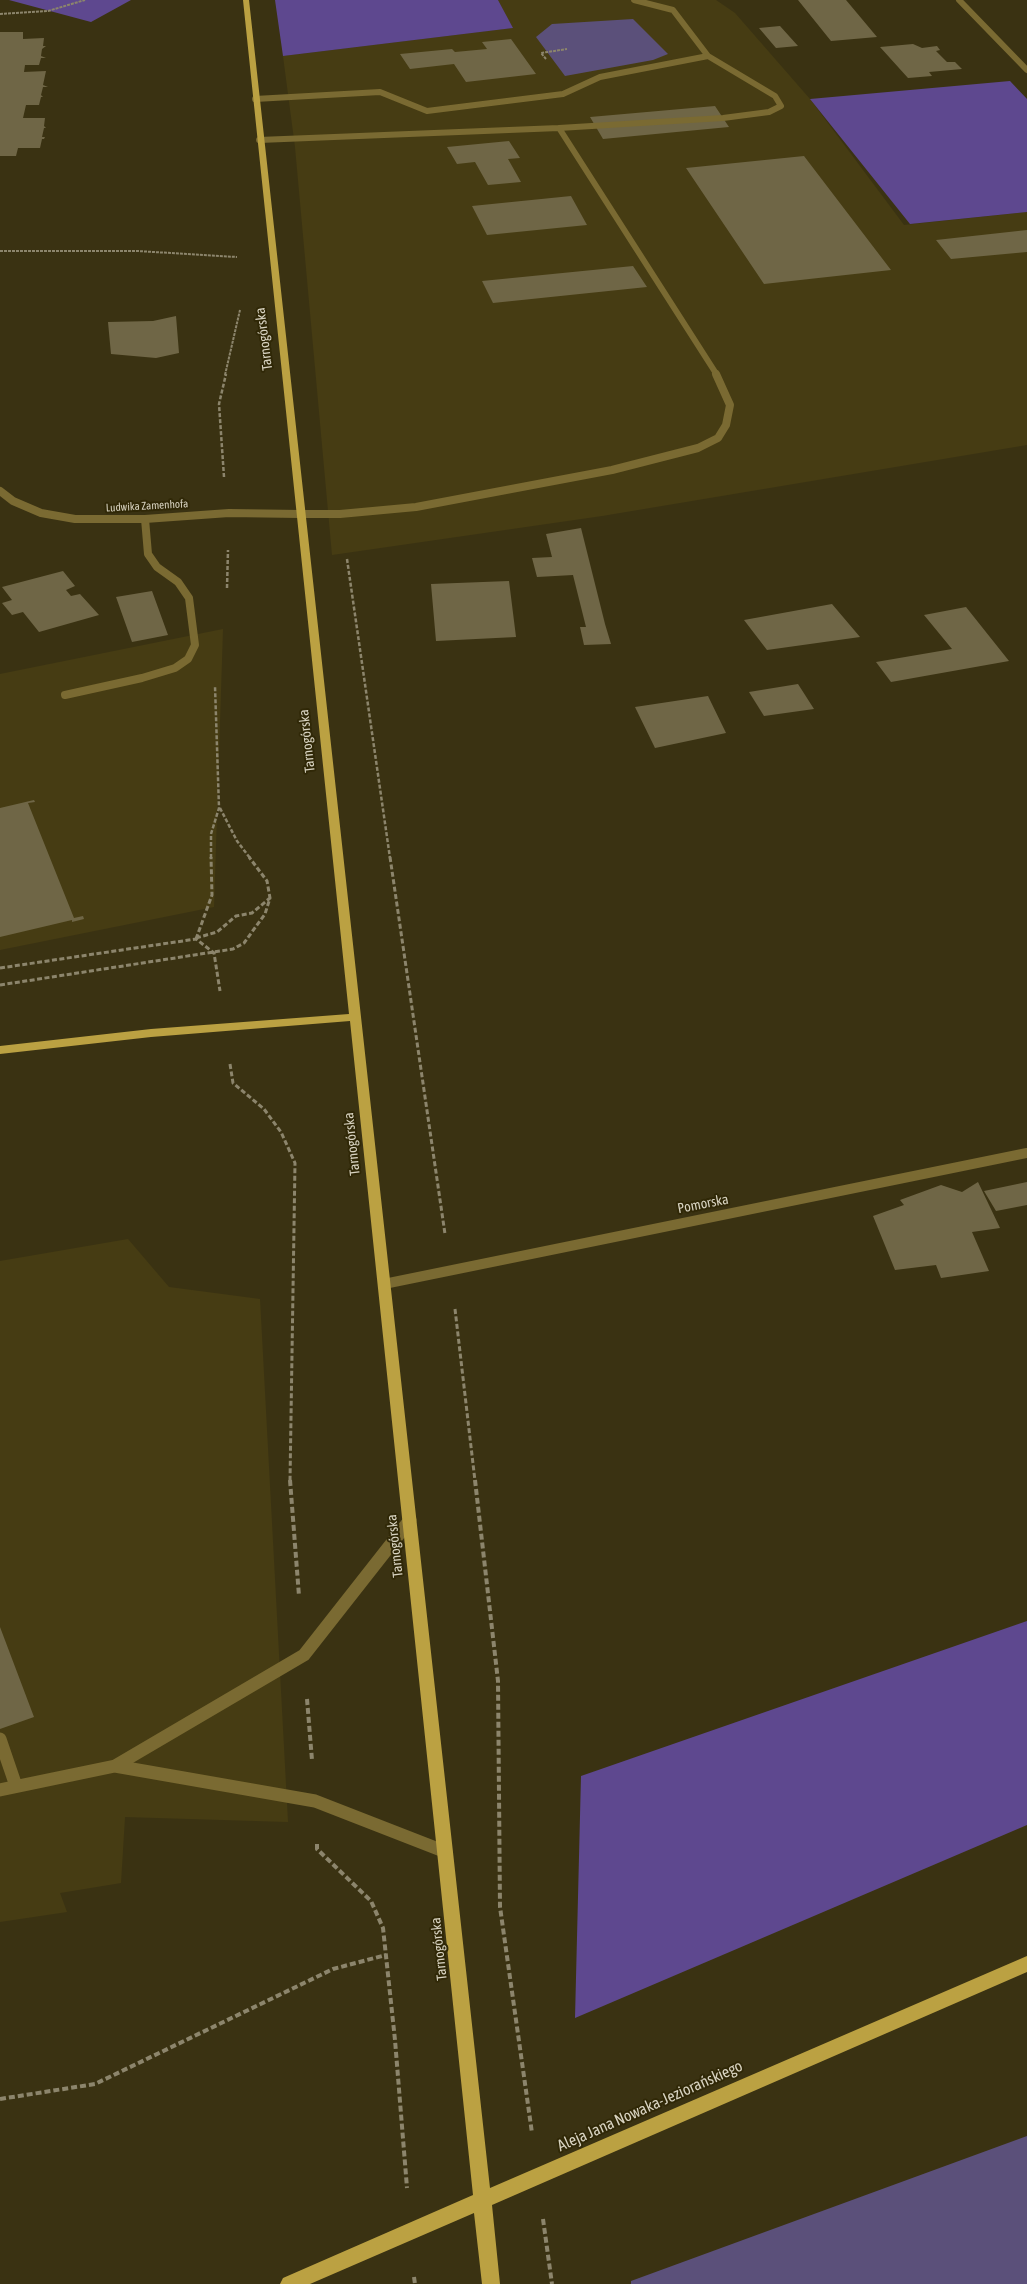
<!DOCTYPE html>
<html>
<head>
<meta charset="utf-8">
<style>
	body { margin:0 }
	canvas { display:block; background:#3a3212 }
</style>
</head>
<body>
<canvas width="1027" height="2284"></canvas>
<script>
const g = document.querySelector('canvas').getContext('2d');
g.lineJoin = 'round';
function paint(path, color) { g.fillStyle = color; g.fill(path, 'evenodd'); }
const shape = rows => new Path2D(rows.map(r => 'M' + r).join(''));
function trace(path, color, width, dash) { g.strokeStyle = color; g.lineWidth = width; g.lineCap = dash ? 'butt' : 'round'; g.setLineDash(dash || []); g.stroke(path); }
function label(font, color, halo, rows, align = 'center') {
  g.font = font + ' "Asap Condensed",sans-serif'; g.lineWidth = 4; g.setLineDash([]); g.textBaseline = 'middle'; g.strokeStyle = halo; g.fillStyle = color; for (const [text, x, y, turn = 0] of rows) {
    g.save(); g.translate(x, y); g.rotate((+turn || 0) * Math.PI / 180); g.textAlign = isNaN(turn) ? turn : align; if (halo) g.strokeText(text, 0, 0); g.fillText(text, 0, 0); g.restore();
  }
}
paint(shape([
	[498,0,716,0,735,13,810,99,904,225,1027,212,1027,445,602,516,332,555,295,147,283,56,512,28],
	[223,629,214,907,0,950,0,674],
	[128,1239,169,1287,260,1299,288,1822,125,1817,121,1883,60,1893,67,1912,0,1922,0,1261]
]), '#463c13');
paint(shape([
	[633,19,668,54,653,60,565,76,536,37,552,24],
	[1027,2136,1027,2284,631,2284,631,2281]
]), '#5b507a');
paint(shape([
	[9,0,131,0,91,22],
	[275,0,498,0,513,28,283,56],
	[1010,81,1027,99,1027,212,910,224,810,99],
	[1027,1621,1027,1825,575,2018,581,1776]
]), '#5e488f');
paint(shape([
	[798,0,846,0,877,37,831,41],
	[780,26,798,46,776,48,759,28],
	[0,32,23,32,23,39,44,38,43,46,46,46,42,49,41,56,46,58,41,58,39,65,25,65,24,72,46,71,43,85,48,87,43,87,41,95,43,97,41,97,39,105,26,105,23,118,45,118,44,126,46,128,44,128,42,137,45,137,44,139,42,139,40,148,18,148,16,156,0,156],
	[511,39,536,74,466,82,454,64,410,69,400,54,452,49,455,52,487,49,482,42],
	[913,44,922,48,937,46,940,50,936,51,947,62,955,62,962,69,929,72,932,76,908,78,880,47],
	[715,106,729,127,603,139,590,117],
	[509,141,520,158,508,159,521,182,488,185,475,162,457,164,447,147],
	[804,156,891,270,764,284,686,168],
	[571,196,587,225,487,235,472,206],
	[1027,230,1027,252,951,259,936,240],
	[633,266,647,287,493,303,482,281],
	[176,316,179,353,156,358,111,354,108,322,153,321],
	[581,528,605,624,611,644,584,645,580,627,586,627,573,575,537,577,532,558,552,557,546,534],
	[63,571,75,586,66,590,71,596,80,594,99,615,39,632,23,612,12,615,2,603,12,600,2,587],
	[509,581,516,637,436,641,431,584],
	[152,591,168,635,132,642,116,597],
	[832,604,860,637,767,650,744,620],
	[966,607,1009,661,891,682,876,662,952,649,924,615],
	[798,684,814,709,764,716,749,692],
	[708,696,726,733,655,748,635,707],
	[34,800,35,802,28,803,74,918,83,916,84,919,72,922,72,920,0,937,0,808],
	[978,1182,1000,1228,972,1232,989,1271,941,1278,936,1265,895,1270,873,1216,904,1205,900,1200,941,1185,962,1192],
	[1027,1182,1027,1205,996,1211,984,1191],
	[0,1627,34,1717,0,1729]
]), '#6f6646');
trace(shape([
	[0,14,48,11,85,0],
	[546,59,541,53,567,49],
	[0,251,137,251,237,257],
	[225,375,240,310]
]), '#8c856c', 2, [3, 1]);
trace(shape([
	[224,477,219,404,226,374],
	[347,559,390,858],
	[227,588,228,550],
	[220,808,237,841,250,858],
	[211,858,211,834,219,808,215,686]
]), '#8c856c', 2.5, [4, 2]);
trace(shape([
	[390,857,445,1234],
	[196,938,217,932,236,916,252,913,270,898],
	[196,939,212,895,211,857],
	[0,968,196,939,214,953,220,991],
	[0,985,233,949,244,943,265,914,270,898,267,881,249,857],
	[230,1064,233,1083,264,1109,281,1132,295,1163,290,1481],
	[455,1309,475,1481]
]), '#8c856c', 3, [5, 2.5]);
trace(shape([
	[290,1480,299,1596],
	[475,1480,498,1681,500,1907,532,2133],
	[307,1699,312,1760],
	[317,1844,317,1849,371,1901,383,1928,395,2040,407,2188],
	[0,2099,95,2084,333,1969,386,1955],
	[543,2219,552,2284],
	[414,2277,415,2284]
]), '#8c856c', 4, [6, 3]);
trace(shape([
	[255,99,380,92,427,111,563,94,600,77,708,56,673,10,634,0],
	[559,128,723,118,769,112,781,106,775,96,708,56],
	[259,140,559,128,717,375]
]), '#7a6a32', 6);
trace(shape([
	[300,514,340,514,416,507,612,470,698,448,718,438,726,425,730,405,716,374],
	[65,695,142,678,175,668,188,659,195,645,189,598,178,582,157,567,148,554,145,519]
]), '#7a6a32', 8);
trace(shape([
	[410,1520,304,1655,115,1766,315,1801,446,1852],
	[0,1739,16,1786],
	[0,1790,115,1766]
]), '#7a6a32', 13);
trace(shape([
	[959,0,1027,70]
]), '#7a6a32', 6);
trace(shape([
	[0,491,13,501,41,513,75,519,145,519,229,513,300,514]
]), '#7a6a32', 8);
trace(shape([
	[384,1284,1027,1153]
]), '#7a6a32', 10);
paint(shape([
	[243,0,249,0,490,2188,1027,1956,1027,1972,492,2205,500,2284,482,2284,474,2213,310,2284,280,2284,283,2278,473,2195,350,1021,151,1037,0,1054,0,1046,151,1029,349,1014,243,0]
]), '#bba142');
label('11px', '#d8d3c1', '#302807', [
	["Ludwika Zamenhofa",147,506,-3]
]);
label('14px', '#d8d3c1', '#302807', [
	["Tarnogórska",264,339,-97],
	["Tarnogórska",307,741,-96],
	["Tarnogórska",352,1144,-96],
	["Pomorska",703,1204,-11],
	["Tarnogórska",395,1546,-96],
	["Tarnogórska",439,1949,-96]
]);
label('16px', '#d8d3c1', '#302807', [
	["Aleja Jana Nowaka-Jeziorańskiego",650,2106,-24]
]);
</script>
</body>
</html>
